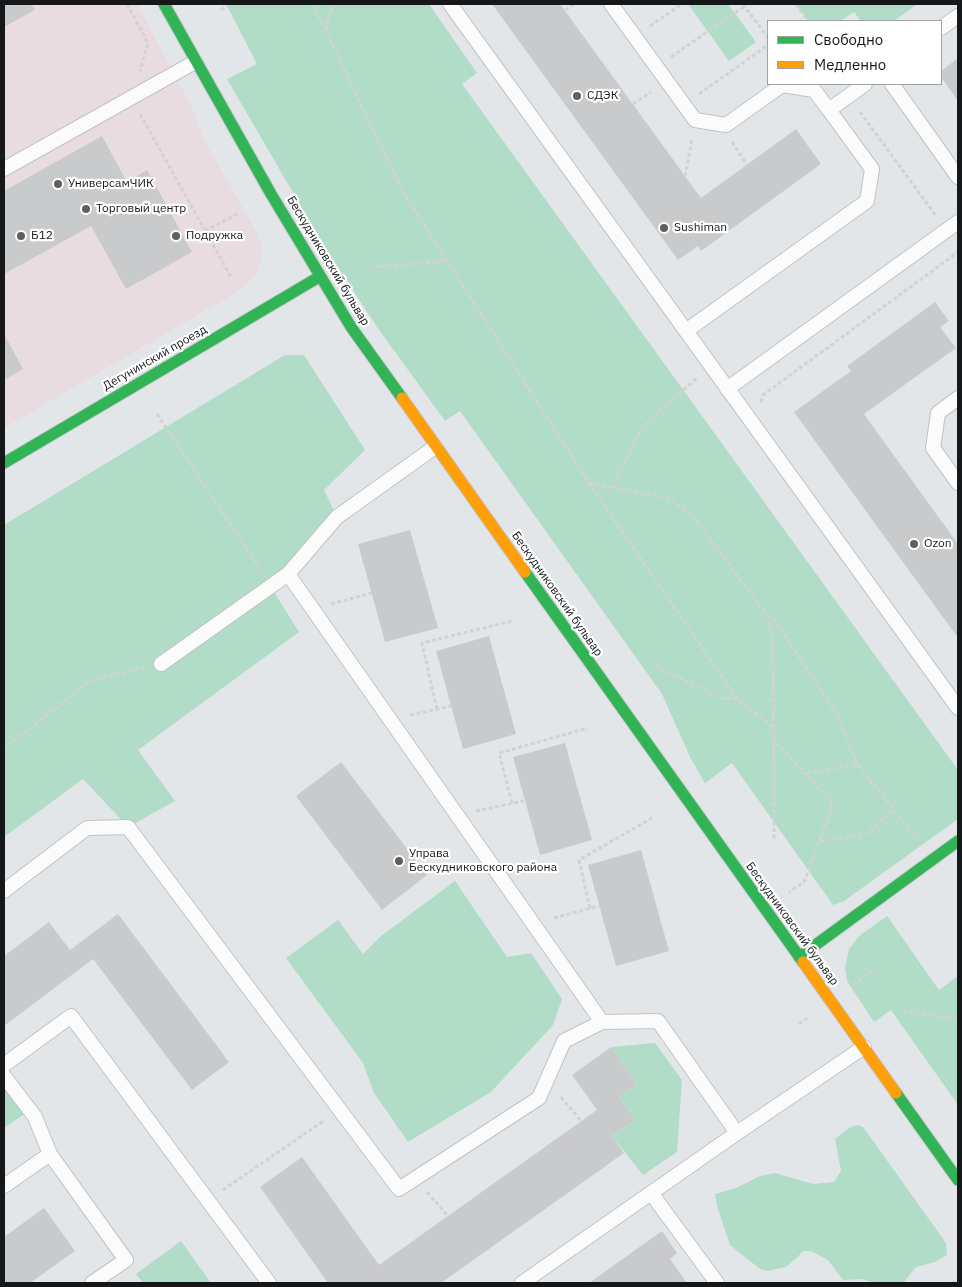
<!DOCTYPE html>
<html>
<head>
<meta charset="utf-8">
<style>
	body { margin:0 }
	#map { position:relative; width:962px; height:1287px; overflow:hidden; background:#e3e6e8; font-family:"IBM Plex Sans",sans-serif }
	canvas { display:block }
	.frame { position:absolute; inset:0; border:5px solid #151719; pointer-events:none }
	.legend { position:absolute; left:767px; top:20px; width:175px; height:65px; box-sizing:border-box; background:#fff; border:1px solid #a1a2a3; margin:0; padding:6px 9px; list-style:none; font-size:15px; color:#151719 }
	.legend li { display:flex; align-items:center; gap:10px; height:25px }
	.legend b { width:25px; border:1px solid #a1a2a3 }
</style>
</head>
<body>
<div id="map">
<canvas width="962" height="1287"></canvas>
<div class="frame"></div>
<ul class="legend">
<li><b style="height:6px;background:#30b455"></b>Свободно</li>
<li><b style="height:6px;background:#ff9f0a"></b>Медленно</li>
</ul>
</div>
<script>
const g = document.querySelector('canvas').getContext('2d');
g.lineJoin = 'round';
function paint(path, color) { g.fillStyle = color; g.fill(path, 'evenodd'); }
const shape = rows => new Path2D(rows.map(r => 'M' + r).join(''));
function trace(path, color, width, dash) { g.strokeStyle = color; g.lineWidth = width; g.lineCap = dash ? 'butt' : 'round'; g.setLineDash(dash || []); g.stroke(path); }
function label(font, color, halo, rows, align = 'center') {
  g.font = font + ' "IBM Plex Sans",sans-serif'; g.lineWidth = 4.5; g.setLineDash([]); g.textBaseline = 'middle'; g.strokeStyle = halo; g.fillStyle = color; for (const [text, x, y, turn = 0] of rows) {
    g.save(); g.translate(x, y); g.rotate((+turn || 0) * Math.PI / 180); g.textAlign = isNaN(turn) ? turn : align; if (halo) g.strokeText(text, 0, 0); g.fillText(text, 0, 0); g.restore();
  }
}
paint(shape([
	[4,4,137,4,194,111,203,138,259,236,262,246,261,261,255,275,242,289,4,428]
]), '#e8dce0');
paint(shape([
	[226,4,429,4,477,73,462,84,958,770,958,819,844,901,833,905,732,763,705,783,691,759,662,694,460,411,445,421,377,327,324,246,227,79,257,64],
	[688,4,728,4,756,42,729,61],
	[796,4,918,4,894,21,861,21,854,12,840,21,808,21],
	[285,355,304,355,365,450,324,490,337,517,271,587,299,632,138,750,175,801,128,827,83,779,4,837,4,525],
	[455,881,507,957,531,953,562,999,553,1025,491,1092,408,1142,374,1093,363,1063,286,958,338,920,363,954,381,936],
	[887,916,939,990,958,976,958,1105,891,1010,874,1022,847,981,845,968,849,949,859,936],
	[655,1043,682,1080,677,1152,643,1175,612,1136,635,1120,619,1097,637,1084,611,1047],
	[4,1076,30,1110,4,1128],
	[858,1125,863,1127,946,1243,947,1255,935,1262,916,1267,903,1283,875,1283,862,1279,843,1280,828,1260,811,1251,804,1251,786,1267,768,1271,760,1269,730,1245,717,1206,715,1194,736,1188,760,1176,775,1173,813,1184,834,1182,841,1171,835,1139,850,1127],
	[181,1241,211,1283,143,1283,136,1274]
]), '#b1dcc8');
paint(shape([
	[4,4,31,4,35,10,4,27],
	[492,4,560,4,701,198,796,129,821,164,701,251,698,246,678,260],
	[958,58,958,101,941,77,941,71],
	[102,136,127,182,147,170,192,252,126,289,91,226,4,274,4,191],
	[935,302,949,321,940,327,956,348,864,414,958,544,958,638,794,412,851,371,847,366],
	[4,334,23,369,4,380],
	[410,530,438,628,385,642,358,544],
	[489,636,516,734,463,749,436,651],
	[565,743,592,840,540,855,513,757],
	[341,762,427,875,382,910,296,796],
	[641,850,669,951,616,966,588,865],
	[118,914,229,1062,192,1090,93,959,4,1026,4,956,49,922,70,950],
	[611,1047,637,1084,619,1097,635,1120,612,1136,624,1153,441,1283,328,1283,260,1187,302,1157,379,1265,597,1110,572,1075],
	[44,1208,75,1251,30,1283,4,1283,4,1237],
	[662,1231,677,1253,670,1259,687,1283,589,1283]
]), '#c9cacc');
const lane = shape([
	[450,4,958,708],
	[611,4,695,120,726,125,782,85,814,90,829,110],
	[941,28,958,16],
	[892,84,958,177],
	[4,169,195,62],
	[686,331,867,201,872,169,829,110,865,84],
	[727,389,958,222],
	[958,398,938,413,933,448,958,483],
	[288,574,602,1022],
	[161,664,288,574,337,517,435,447],
	[4,891,87,828,128,827,399,1189,539,1098,564,1041,602,1022,658,1021,737,1133,864,1047],
	[4,1065,71,1016,269,1283],
	[4,1076,35,1117,50,1154,126,1260,92,1283],
	[4,1186,50,1154],
	[651,1193,717,1283],
	[522,1283,737,1133]
]);
const fast = shape([
	[164,4,271,194,351,327,402,398],
	[4,463,319,277],
	[525,572,803,962],
	[799,957,958,841],
	[896,1093,958,1180]
]);
const slow = shape([
	[402,398,525,572],
	[803,962,896,1093]
]);
trace(lane, '#c0c3c4', 16);
trace(fast, '#c0c3c4', 13);
trace(slow, '#c0c3c4', 13);
trace(shape([
	[127,4,148,43,140,71],
	[313,4,403,192,589,483,737,699],
	[743,4,768,38],
	[796,4,808,21],
	[221,10,229,4],
	[565,10,574,4],
	[650,26,682,4],
	[326,30,333,4],
	[671,57,745,6],
	[699,94,768,45],
	[633,104,651,92],
	[860,112,936,216],
	[140,114,231,277],
	[732,142,747,165],
	[685,176,692,140],
	[205,231,237,214],
	[374,267,447,261],
	[761,402,763,395,958,252],
	[157,414,260,569],
	[589,483,667,498,691,514,767,615,773,638,774,840],
	[612,488,636,438,650,419,697,378],
	[331,604,372,593],
	[773,618,838,716,857,764],
	[656,666,720,698,737,699,772,726],
	[437,709,422,643,512,621],
	[410,715,451,706],
	[773,738,833,804,804,882,789,892],
	[4,749,90,681,144,668],
	[807,774,857,764,917,838],
	[512,803,499,753,588,728],
	[476,811,524,801],
	[820,841,866,834,893,809],
	[590,908,579,860,652,818],
	[554,918,599,906],
	[853,985,873,970],
	[902,1011,958,1019],
	[799,1024,809,1017],
	[561,1097,581,1121],
	[223,1190,325,1120],
	[427,1192,448,1216],
	[952,1283,958,1281]
]), '#d1d2d3', 3, [4, 2.5]);
trace(lane, '#fbfbfc', 14);
trace(fast, '#30b455', 11);
trace(slow, '#ff9f0a', 11);
for (const [x, y, r, color] of [
	[577,96,5,"#5d5f61"],
	[58,184,5,"#5d5f61"],
	[86,209,5,"#5d5f61"],
	[664,228,5,"#5d5f61"],
	[21,236,5,"#5d5f61"],
	[176,236,5,"#5d5f61"],
	[914,544,5,"#5d5f61"],
	[399,861,5,"#5d5f61"]
]) { const dot = new Path2D(); dot.arc(x, y, r, 0, 2 * Math.PI); g.fillStyle = color; g.fill(dot); trace(dot, '#fff', 2); }
label('12px', '#151719', '#fff', [
	["СДЭК",587,96],
	["УниверсамЧИК",68,184],
	["Торговый центр",96,209],
	["Sushiman",674,228],
	["Б12",31,236],
	["Подружка",186,236],
	["Ozon",924,544],
	["Управа",409,854],
	["Бескудниковского района",409,868]
], 'left');
label('12px', '#151719', '#fff', [
	["Бескудниковский бульвар",328,261,59],
	["Дегунинский проезд",155,358,-30],
	["Бескудниковский бульвар",557,594,55],
	["Бескудниковский бульвар",792,924,54]
]);
</script>
</body>
</html>
